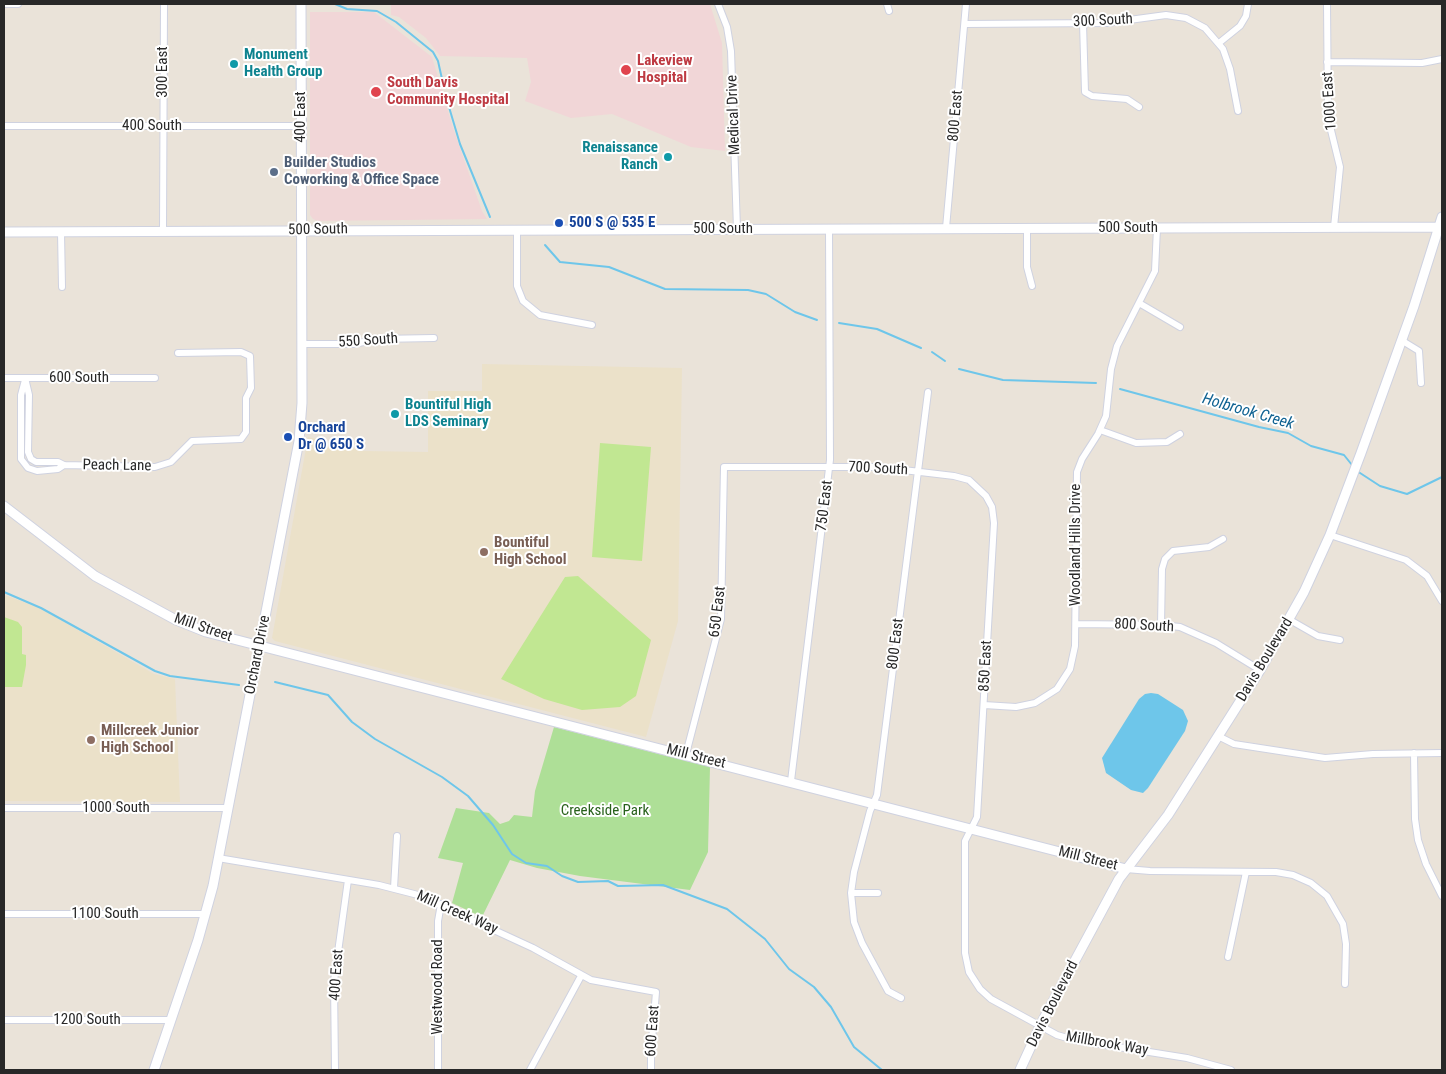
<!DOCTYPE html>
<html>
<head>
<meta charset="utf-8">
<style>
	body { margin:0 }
	#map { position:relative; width:1446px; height:1074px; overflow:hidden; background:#eae3d9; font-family:"Roboto Condensed",sans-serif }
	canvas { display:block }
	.frame { position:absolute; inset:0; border:5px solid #282828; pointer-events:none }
</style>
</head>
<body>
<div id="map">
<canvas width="1446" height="1074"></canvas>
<div class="frame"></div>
</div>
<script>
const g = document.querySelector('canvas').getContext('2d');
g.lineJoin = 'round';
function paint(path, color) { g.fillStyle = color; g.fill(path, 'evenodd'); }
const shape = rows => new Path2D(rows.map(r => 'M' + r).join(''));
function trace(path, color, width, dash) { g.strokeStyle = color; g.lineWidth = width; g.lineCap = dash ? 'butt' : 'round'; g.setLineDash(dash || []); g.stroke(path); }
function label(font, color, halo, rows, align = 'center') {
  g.font = font + ' "Roboto Condensed",sans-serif'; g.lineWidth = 4; g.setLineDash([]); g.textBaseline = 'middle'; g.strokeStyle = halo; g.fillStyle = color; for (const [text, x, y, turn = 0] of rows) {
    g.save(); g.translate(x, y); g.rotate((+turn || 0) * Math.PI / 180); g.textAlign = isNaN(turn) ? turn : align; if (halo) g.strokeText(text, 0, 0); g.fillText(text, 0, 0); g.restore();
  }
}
paint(shape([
	[482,364,682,368,678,621,646,737,275,641,272,638,308,437,364,451,428,452,428,391,482,391],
	[4,595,38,607,154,674,175,679,180,802,4,801]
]), '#ebe1c9');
paint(shape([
	[391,4,710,4,722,43,725,151,691,147,612,114,571,118,525,101,531,82,527,58,440,56,426,38,399,17,391,15],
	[310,12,374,12,432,57,453,128,482,211,487,219,318,221,313,219,310,215]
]), '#f1d6d7');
paint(shape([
	[554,727,710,767,708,852,690,890,580,876,537,868,510,860,482,917,452,903,463,863,438,858,456,808,489,813,500,824,509,821,514,815,532,817,535,791]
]), '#aedf97');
paint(shape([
	[600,443,651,447,642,561,592,557],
	[578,576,651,640,636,696,620,707,582,710,544,699,501,679,565,577],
	[4,617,18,622,22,627,22,654,26,655,26,665,22,687,4,687]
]), '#c1e792');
paint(shape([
	[1151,693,1158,694,1183,710,1188,721,1185,731,1148,788,1143,793,1131,790,1106,773,1102,758,1139,699,1145,694]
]), '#6ec6ea');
trace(shape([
	[335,4,347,9,377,11,396,22,433,52,438,61,444,88],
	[446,97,460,144,490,217],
	[545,245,560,262,609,267,665,289,748,290,766,294,795,312,817,320],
	[839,323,877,329,921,348],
	[932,352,945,361],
	[959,369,1003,380,1096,383],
	[1120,389,1259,427,1288,433,1311,446,1344,455,1352,465],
	[1357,471,1380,486,1407,494,1442,477],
	[4,592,41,608,155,671,170,676,239,685],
	[275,682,328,695,352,722,375,739,442,777,468,796,493,825,512,854,526,863,547,866,562,876,578,882,608,881,618,886,663,885,727,909,765,939,789,969,814,987,831,1007,854,1047,882,1070]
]), '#6ec6ea', 2);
const street = shape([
	[4,4,18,4],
	[718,4,727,27,731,51,737,229],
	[887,4,889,11],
	[1327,4,1328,118,1340,167,1334,227],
	[1083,23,1085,92,1092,96,1127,99,1139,107],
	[965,24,1107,23,1166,15,1186,18,1205,28,1223,49,1230,69,1238,111],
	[1219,43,1240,26,1246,16,1248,4],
	[1327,62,1422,63,1442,59],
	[4,126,301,126],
	[946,228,966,4],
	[1027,228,1027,267,1032,286],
	[517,230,517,286,523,301,540,315,592,325],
	[163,231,164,4],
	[61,232,62,287],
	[1139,303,1180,327],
	[1401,340,1419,351,1421,383],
	[302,344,354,344,378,339,434,338],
	[4,378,155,378],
	[25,378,29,395,28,452,31,459,36,462,58,462,64,465,155,467,171,462,192,441,241,439,246,432,246,398,251,388,250,356,241,352,178,353],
	[25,380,21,395,21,459,28,468,37,471,58,469,64,465],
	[1100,430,1136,443,1167,442,1180,434],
	[1330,535,1406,560,1427,576,1442,601],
	[1290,620,1318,636,1340,640],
	[1076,624,1161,625,1180,627,1216,643,1260,670],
	[1161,625,1162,569,1165,559,1173,551,1209,547,1223,539],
	[984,705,1016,707,1035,703,1057,689,1070,669,1075,646,1077,472,1082,459,1098,434,1106,416,1111,369,1117,346,1155,271,1157,228],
	[1218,736,1234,744,1325,758,1373,754,1442,753],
	[1414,753,1415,819,1418,840,1426,864,1442,896],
	[686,754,721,619,724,467,878,467,954,476,969,480,986,496,992,507,994,523,977,817,965,841,965,953,969,972,980,989,991,999,1057,1035,1074,1040,1187,1058,1231,1070],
	[791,781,830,460,829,229],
	[4,808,228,808],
	[218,858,379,885,418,895,533,948,591,980,656,992,651,1053,651,1070],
	[1126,869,1150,871,1276,872,1293,875,1311,883,1327,896,1343,924,1346,944,1345,984],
	[394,888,397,836],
	[851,893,878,893],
	[4,914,206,914],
	[1228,957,1246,872],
	[901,998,888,991,862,943,854,922,851,893,854,872,870,811,877,795,928,392],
	[4,1020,171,1020],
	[335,1070,334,981,348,880],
	[438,1070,438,921,441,904],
	[530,1070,581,976]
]);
const secondary = shape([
	[4,232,1442,227],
	[4,506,95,576,176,620,206,632,1126,869],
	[154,1070,198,940,213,886,299,441,302,403,301,4],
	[1020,1070,1043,1020,1119,879,1168,815,1260,670,1304,592,1330,535,1361,453,1414,306,1442,217]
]);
trace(street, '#cfd2e0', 8);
trace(secondary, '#cfd2e0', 11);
trace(street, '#fff', 6);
trace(secondary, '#fff', 9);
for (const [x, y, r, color] of [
	[234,64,5,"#0f9aa8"],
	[626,70,6,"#e0444e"],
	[376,92,6,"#e0444e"],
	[668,157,5,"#0f9aa8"],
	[274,172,5,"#5c6f8a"],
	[559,223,5,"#1a4fb4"],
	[395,414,5,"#0f9aa8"],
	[288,437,5,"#1a4fb4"],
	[484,552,5,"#8d6e63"],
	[91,740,5,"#8d6e63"]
]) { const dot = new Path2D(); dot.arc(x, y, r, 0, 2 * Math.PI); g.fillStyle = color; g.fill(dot); trace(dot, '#fff', 2); }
label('15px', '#282828', '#fff', [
	["300 South",1103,21,-3],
	["300 East",163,72,-90],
	["1000 East",1330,101,-94],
	["Medical Drive",734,115,-92],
	["800 East",956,116,-85],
	["400 East",301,117,-90],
	["400 South",152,126],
	["500 South",1128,228],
	["500 South",723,229],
	["500 South",318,230,-1],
	["550 South",368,341,-4],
	["600 South",79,378],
	["Peach Lane",117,466,1],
	["700 South",878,469,3],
	["750 East",825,506,-83],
	["Woodland Hills Drive",1076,545,-90],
	["650 East",718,612,-83],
	["800 South",1144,626,3],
	["Mill Street",203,628,19],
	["800 East",896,644,-83],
	["Orchard Drive",258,655,-79],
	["Davis Boulevard",1265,660,-59],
	["850 East",986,666,-87],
	["Mill Street",696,757,14],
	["1000 South",116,808],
	["Mill Street",1088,859,14],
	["Mill Creek Way",457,913,24],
	["1100 South",105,914],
	["400 East",337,975,-86],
	["Westwood Road",438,987,-90],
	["Davis Boulevard",1053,1004,-63],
	["1200 South",87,1020],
	["600 East",653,1031,-86],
	["Millbrook Way",1107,1044,10]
]);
label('bold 15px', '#0d838f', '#fff', [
	["Monument",244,55],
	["Health Group",244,72],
	["Renaissance",658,148,"right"],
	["Ranch",658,165,"right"],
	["Bountiful High",405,405],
	["LDS Seminary",405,422]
], 'left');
label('bold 15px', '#be3a42', '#fff', [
	["Lakeview",637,61],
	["Hospital",637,78],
	["South Davis",387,83],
	["Community Hospital",387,100]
], 'left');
label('bold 15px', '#4e5e75', '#fff', [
	["Builder Studios",284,163],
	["Coworking & Office Space",284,180]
], 'left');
label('bold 15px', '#164399', '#fff', [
	["500 S @ 535 E",569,223],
	["Orchard",298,428],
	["Dr @ 650 S",298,445]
], 'left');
label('bold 15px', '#785e54', '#fff', [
	["Bountiful",494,543],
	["High School",494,560],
	["Millcreek Junior",101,731],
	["High School",101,748]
], 'left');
label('15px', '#28611b', '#fff', [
	["Creekside Park",605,811]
]);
label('italic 16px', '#116392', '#fff', [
	["Holbrook Creek",1248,412,16]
]);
</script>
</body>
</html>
